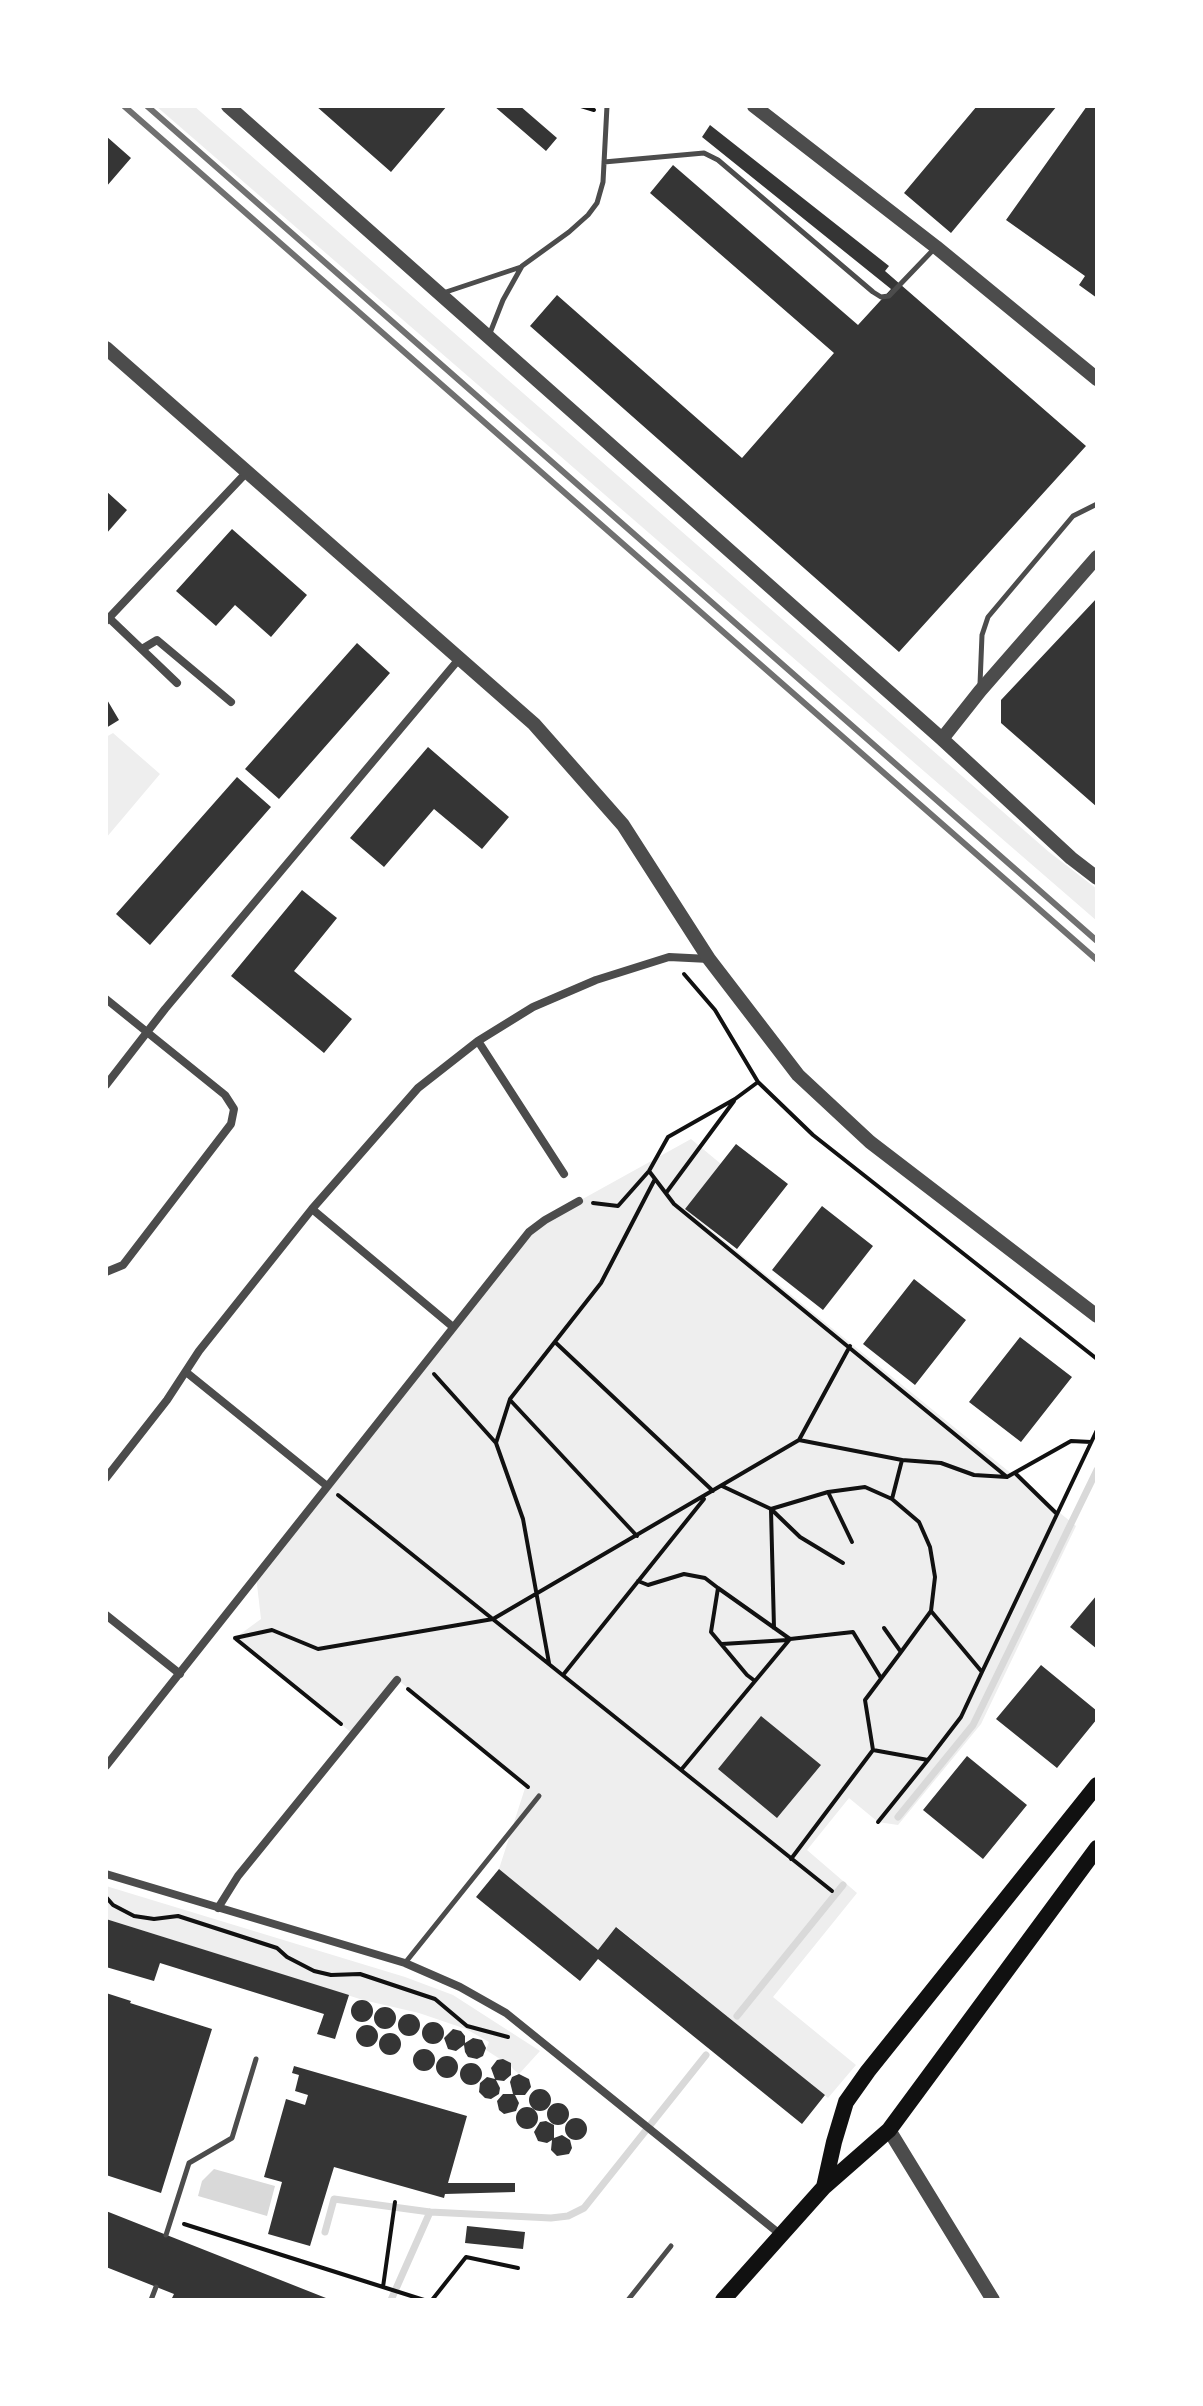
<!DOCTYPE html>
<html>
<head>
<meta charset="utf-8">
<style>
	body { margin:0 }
	#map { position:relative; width:1203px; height:2406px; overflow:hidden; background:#fff; font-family:Ubuntu,sans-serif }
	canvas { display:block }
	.frame { position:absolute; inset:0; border:108px solid #fff; pointer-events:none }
</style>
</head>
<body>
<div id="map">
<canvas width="1203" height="2406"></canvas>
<div class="frame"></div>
</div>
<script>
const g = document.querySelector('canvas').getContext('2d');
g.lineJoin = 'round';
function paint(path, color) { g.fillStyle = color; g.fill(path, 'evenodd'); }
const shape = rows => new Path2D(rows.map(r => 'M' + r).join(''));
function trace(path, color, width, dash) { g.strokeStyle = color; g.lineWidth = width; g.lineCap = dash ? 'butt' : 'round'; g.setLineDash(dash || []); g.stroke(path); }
paint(shape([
	[156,106,194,106,1049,852,1097,889,1097,921],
	[113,733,160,774,106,838,106,737],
	[691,1139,721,1164,685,1209,1076,1526,981,1724,898,1825,878,1822,849,1798,807,1850,857,1893,773,1997,856,2065,828,2098,617,1927,598,1950,499,1869,526,1785,398,1680,353,1734,235,1638,261,1619,256,1576,529,1232,579,1201],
	[106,1886,405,1977,453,1995,540,2051,519,2074,513,2069,508,2061,500,2059,486,2050,489,2042,466,2029,419,2013,363,2000,106,1919]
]), '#eee');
paint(shape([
	[214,2169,275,2186,267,2216,198,2196,202,2181]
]), '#d9d9d9');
trace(shape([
	[898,1817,973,1725,1097,1470],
	[737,2016,843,1885],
	[325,2232,334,2199,430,2212,551,2218,568,2216,584,2208,706,2055],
	[391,2300,430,2212]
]), '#d9d9d9', 7);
paint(shape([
	[316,106,447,106,391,172],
	[494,106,520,106,557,138,546,151],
	[977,106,1057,106,951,233,904,193],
	[1087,106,1097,106,1097,298,1079,285,1085,276,1006,220],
	[710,125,889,266,885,271,1086,446,899,652,530,326,557,295,742,458,834,353,650,193,673,165,858,325,891,289,702,137],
	[106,136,131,158,106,187],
	[106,491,127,510,106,534],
	[232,529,307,595,271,637,235,605,216,626,176,591],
	[1097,598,1097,807,1001,723,1001,700],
	[357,643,390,673,279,799,245,769],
	[106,698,119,720,106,728],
	[428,747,509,817,482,849,434,809,384,867,350,838],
	[237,777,271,807,150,945,116,914],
	[302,890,337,918,294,971,352,1019,324,1053,231,976],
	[736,1144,788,1184,737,1249,685,1209],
	[822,1206,873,1246,823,1310,772,1270],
	[914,1279,966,1320,915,1385,863,1344],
	[1020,1337,1072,1377,1021,1442,969,1402],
	[1097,1595,1097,1649,1070,1627],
	[1041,1665,1097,1711,1097,1719,1057,1768,996,1719],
	[761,1716,821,1765,777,1818,718,1769],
	[967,1756,1027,1805,983,1859,923,1810],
	[499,1869,598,1950,616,1927,825,2095,802,2124,598,1959,580,1981,476,1897],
	[106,1919,349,1995,335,2039,317,2034,324,2014,160,1963,154,1981,106,1967],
	[106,1993,131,2001,130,2003,212,2029,161,2193,106,2175],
	'351 2011a11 11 0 1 1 22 0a11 11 0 1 1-22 0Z',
	'374 2018a11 11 0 1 1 22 0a11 11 0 1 1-22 0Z',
	'398 2025a11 11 0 1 1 22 0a11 11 0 1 1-22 0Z',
	'422 2033a11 11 0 1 1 22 0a11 11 0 1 1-22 0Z',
	'356 2036a11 11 0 1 1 22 0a11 11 0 1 1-22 0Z',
	[453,2029,461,2031,465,2036,465,2043,473,2038,482,2040,486,2048,483,2056,477,2059,468,2057,465,2052,464,2045,456,2051,448,2049,444,2038],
	'379 2044a11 11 0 1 1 22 0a11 11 0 1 1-22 0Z',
	'413 2060a11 11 0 1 1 22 0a11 11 0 1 1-22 0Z',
	'436 2067a11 11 0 1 1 22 0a11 11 0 1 1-22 0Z',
	[503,2059,511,2063,511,2075,504,2081,496,2080,500,2088,499,2094,491,2099,485,2098,479,2092,480,2083,487,2077,495,2079,491,2068,497,2060],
	'460 2074a11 11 0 1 1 22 0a11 11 0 1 1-22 0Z',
	[294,2066,467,2116,448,2183,515,2183,515,2192,445,2194,444,2198,334,2167,310,2246,268,2234,282,2182,264,2177,286,2099,305,2105,308,2095,295,2091,299,2075,292,2073],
	[519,2074,529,2079,531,2087,525,2095,515,2095,519,2103,516,2111,504,2114,499,2110,497,2101,503,2094,513,2094,510,2082,512,2077],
	'529 2100a11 11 0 1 1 22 0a11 11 0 1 1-22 0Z',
	'547 2114a11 11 0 1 1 22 0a11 11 0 1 1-22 0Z',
	'516 2118a11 11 0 1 1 22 0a11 11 0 1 1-22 0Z',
	'565 2129a11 11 0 1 1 22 0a11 11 0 1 1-22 0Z',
	[540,2122,546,2121,554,2125,554,2138,562,2135,570,2140,572,2148,569,2154,557,2156,551,2150,552,2140,547,2143,538,2141,534,2132],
	[106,2211,331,2300,171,2300,174,2294,106,2267],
	[467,2226,525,2232,523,2249,465,2243]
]), '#353535');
trace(shape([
	[581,106,594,110],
	[684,974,715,1010,758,1082,813,1135,1097,1359],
	[649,1171,674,1204,1007,1477],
	[666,1193,734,1101],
	[593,1203,618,1206,649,1171,668,1137,735,1099,758,1082],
	[555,1342,713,1491],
	[434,1374,496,1443],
	[510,1400,637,1536],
	[799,1440,850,1346],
	[1016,1474,1057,1514],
	[722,1486,771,1509,828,1492,865,1487,892,1499,919,1522,930,1547,935,1577,931,1611],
	[828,1492,852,1542],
	[338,1495,832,1891],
	[892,1499,902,1460],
	[771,1509,800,1537,843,1563],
	[771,1510,774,1628],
	[638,1581,648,1585,684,1574,705,1578,718,1588,711,1632,747,1675,755,1681],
	[718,1588,790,1639],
	[884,1628,901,1652,931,1611,982,1672,1097,1430],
	[235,1638,272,1630,318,1649,493,1619,799,1440,902,1460,941,1463,974,1475,1007,1477,1071,1441,1091,1442],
	[236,1639,341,1724],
	[722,1644,788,1640],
	[901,1652,865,1700,873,1750,928,1760,961,1717,982,1672],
	[549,1663,523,1519,496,1443,510,1399,601,1283,655,1179],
	[563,1675,704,1499],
	[408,1689,528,1787],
	[681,1770,790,1639,853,1632,881,1678],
	[878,1822,928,1760],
	[791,1859,873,1750],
	[106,1897,113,1905,134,1916,154,1919,178,1916,277,1948,287,1957,314,1971,331,1975,360,1974,435,1999,467,2026,508,2037],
	[184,2224,424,2300],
	[383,2287,395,2202],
	[432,2300,466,2257,518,2268]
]), '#111', 4);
trace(shape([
	[604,162,704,153,718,160,873,292,881,297,889,296,935,248],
	[443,293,521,267],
	[490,333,503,300,522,266,569,232,588,215,597,203,603,182,607,106],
	[980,684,982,635,988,617,1073,516,1097,504],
	[405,1963,539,1796],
	[166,2235,189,2163,232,2138,256,2059],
	[151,2300,156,2287],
	[628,2300,671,2246]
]), '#4c4c4c', 5);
trace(shape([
	[109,618,177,683],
	[106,621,246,473],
	[142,649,157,640,231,702],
	[106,999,225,1095,234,1109,231,1124,123,1265,106,1272],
	[478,1041,564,1174],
	[106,1085,165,1009,459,659],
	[312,1209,453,1327],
	[186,1372,327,1486],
	[106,1478,167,1400,199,1351,312,1209,418,1088,478,1041,533,1007,596,980,669,957,709,959],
	[106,1615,180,1674],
	[106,1766,529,1232,545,1220,579,1201],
	[106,1874,405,1963,460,1987,506,2013,781,2235],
	[218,1908,238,1876,397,1680]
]), '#4c4c4c', 8);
trace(shape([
	[228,106,942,739,1071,858,1097,878],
	[754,106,936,247,1097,379],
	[106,348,534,724,623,825,709,959,798,1075,870,1142,1097,1316],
	[942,739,980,691,1097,557],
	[889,2130,993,2300]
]), '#4c4c4c', 14);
trace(shape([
	[824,2187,834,2142,846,2102,868,2071,1097,1785],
	[723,2300,824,2187,889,2130,1097,1848]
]), '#111', 16);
trace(shape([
	[124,106,1097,960],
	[147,106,1097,941]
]), '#707070', 6);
</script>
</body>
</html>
